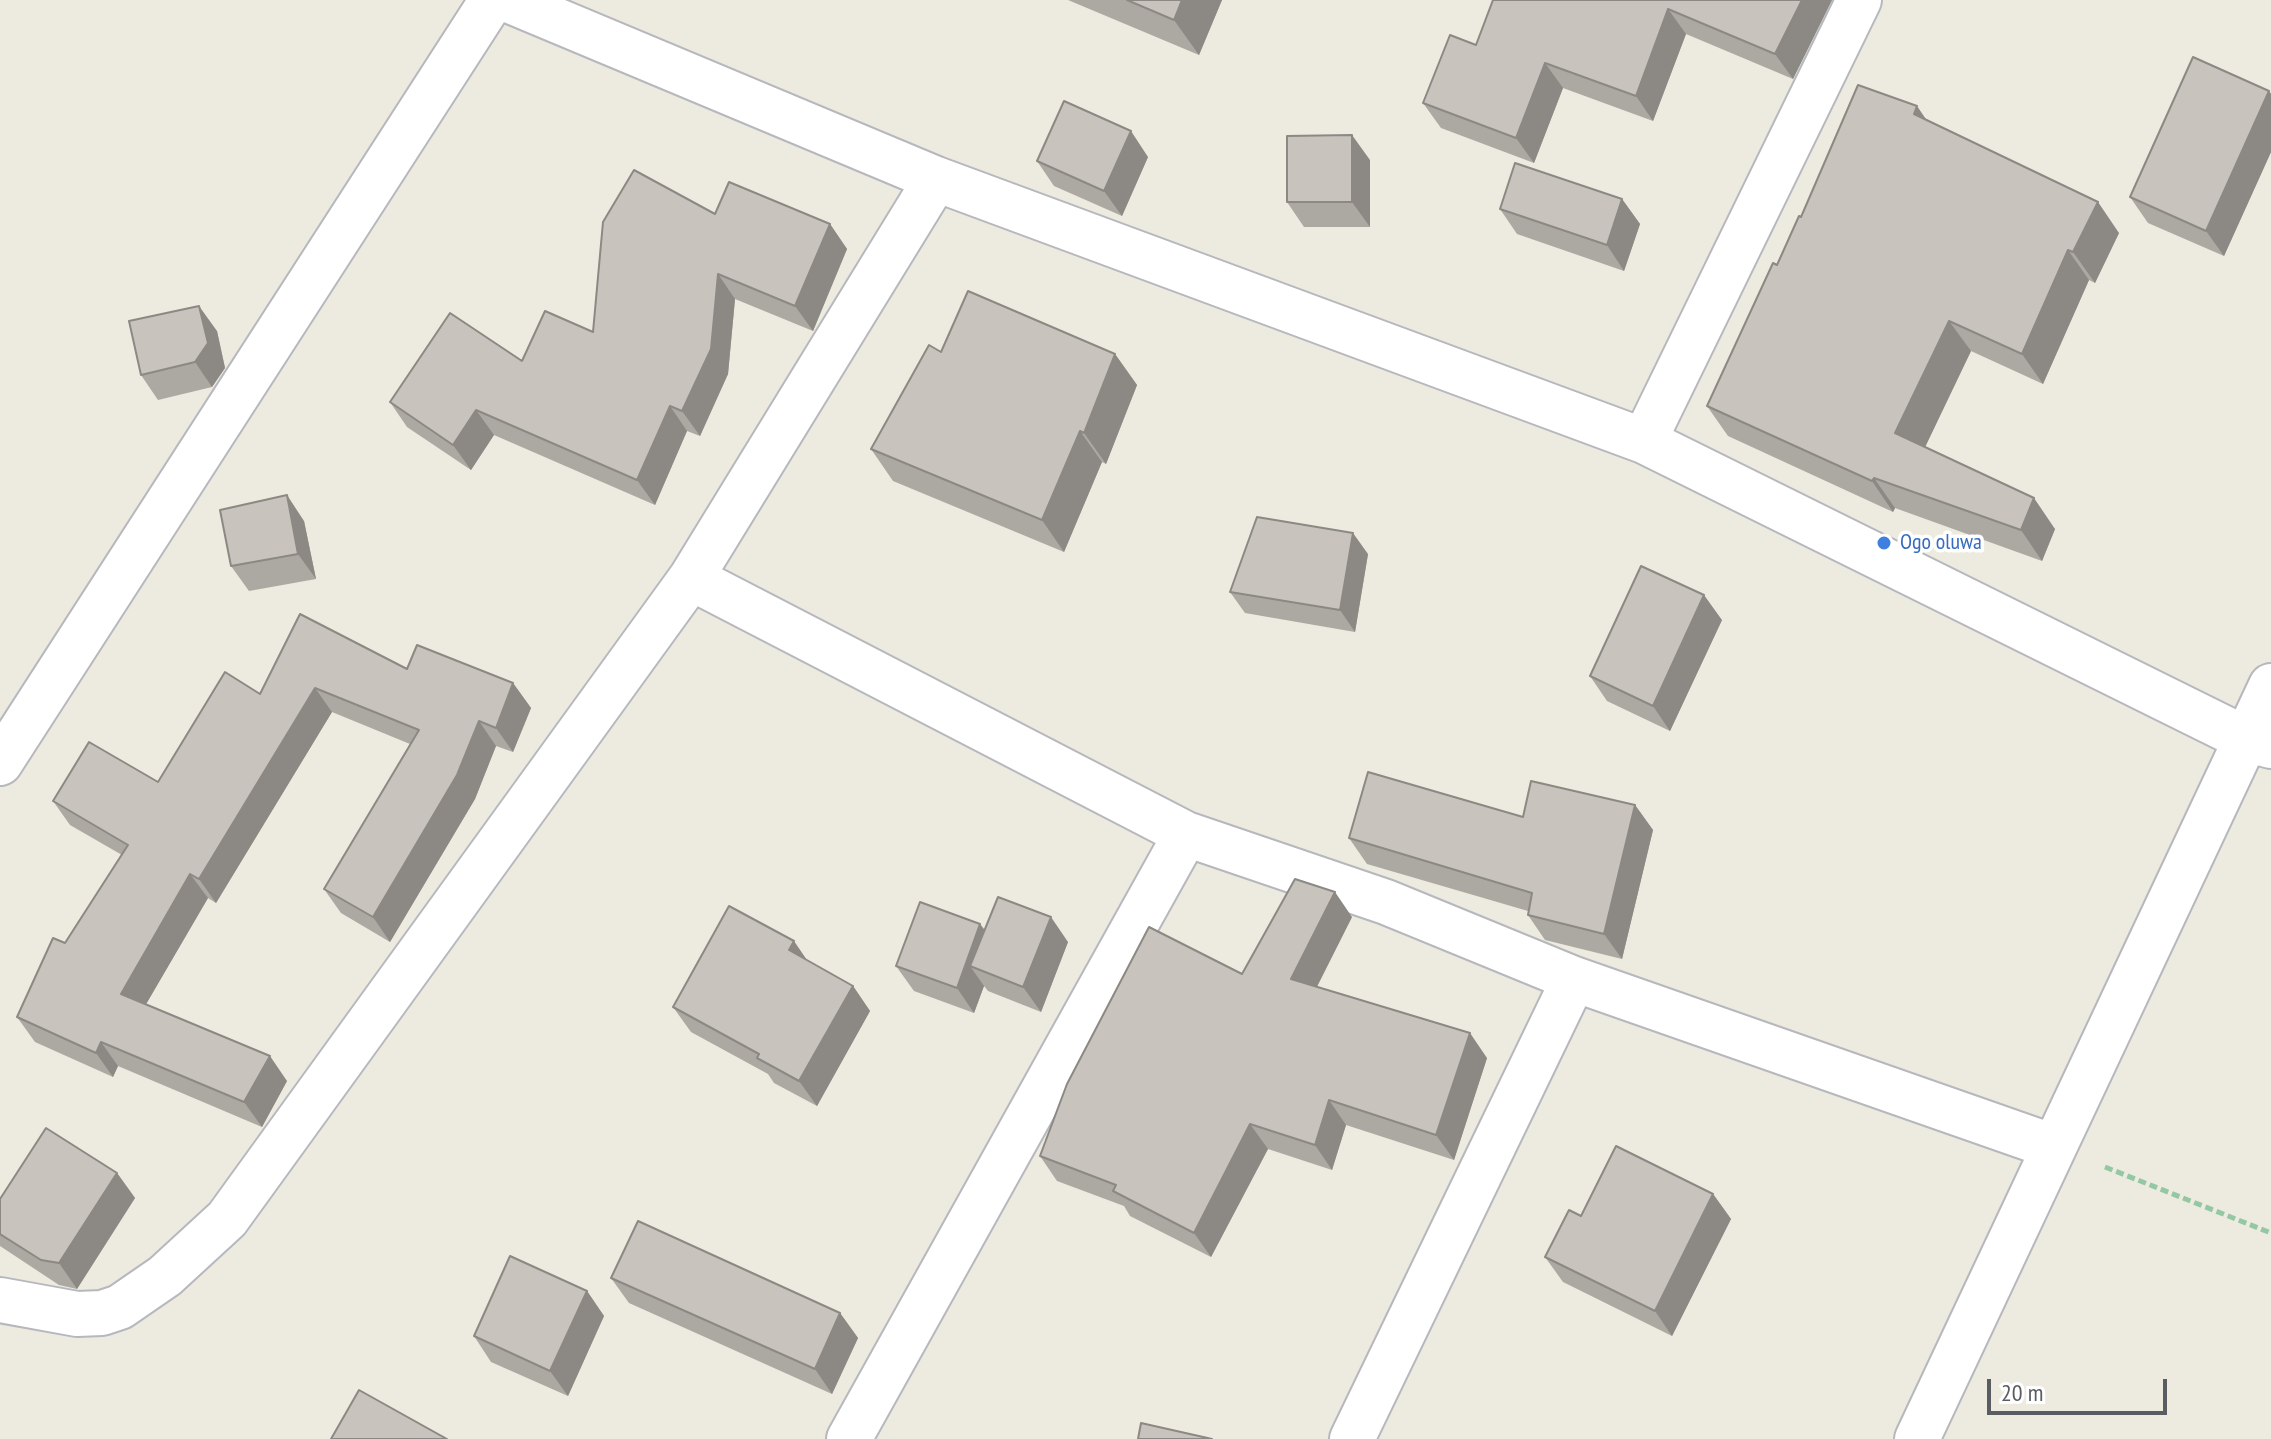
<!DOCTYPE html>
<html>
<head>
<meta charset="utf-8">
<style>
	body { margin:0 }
	#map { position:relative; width:2271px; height:1439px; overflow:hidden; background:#edeadf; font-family:"PT Sans Narrow",sans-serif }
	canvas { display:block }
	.scale { position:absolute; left:1987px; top:1379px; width:180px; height:36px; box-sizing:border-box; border:4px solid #595d62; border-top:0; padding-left:10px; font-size:24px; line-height:28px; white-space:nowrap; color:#595d62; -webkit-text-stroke:6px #fff; paint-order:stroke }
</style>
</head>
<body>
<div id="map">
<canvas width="2271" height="1439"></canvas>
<div class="scale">20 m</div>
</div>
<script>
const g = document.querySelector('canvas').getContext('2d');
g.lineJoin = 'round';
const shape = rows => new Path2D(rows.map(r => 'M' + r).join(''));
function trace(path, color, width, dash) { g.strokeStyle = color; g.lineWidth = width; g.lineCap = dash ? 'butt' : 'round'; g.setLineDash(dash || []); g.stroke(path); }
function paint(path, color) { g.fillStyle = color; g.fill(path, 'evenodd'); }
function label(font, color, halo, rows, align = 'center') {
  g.font = font + ' "PT Sans Narrow",sans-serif'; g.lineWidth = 7; g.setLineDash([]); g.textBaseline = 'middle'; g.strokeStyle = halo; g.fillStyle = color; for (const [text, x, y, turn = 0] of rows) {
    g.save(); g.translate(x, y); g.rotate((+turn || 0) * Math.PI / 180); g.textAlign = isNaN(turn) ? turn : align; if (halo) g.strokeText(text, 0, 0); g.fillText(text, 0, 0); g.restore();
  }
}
const street = shape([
	[508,0,936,179,1644,441,2246,739,2271,746],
	[1644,441,1859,0],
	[691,578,1186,834,1386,902,1574,979,2054,1147],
	[0,763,492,0],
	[0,1300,77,1314,102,1313,120,1307,165,1276,227,1219,691,578,936,179],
	[849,1439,1186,834],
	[1352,1439,1574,979],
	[1917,1439,2271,686]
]);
trace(street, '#b6b8be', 48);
trace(shape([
	[2105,1167,2271,1233]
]), '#93c8a2', 5, [8, 4]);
trace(street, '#fff', 44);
paint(shape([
	[1068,0,1222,0,1199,55],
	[1493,0,1832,0,1793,79,1686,34,1653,121,1563,88,1534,163,1441,128,1423,103,1476,45],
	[2269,91,2271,94,2271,152,2224,256,2148,223,2130,197],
	[1926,119,2119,233,2095,283,2089,280,2043,384,1971,351,1925,447,2055,529,2042,561,1895,508,1893,512,1728,436,1707,406,1777,265],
	[1148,157,1122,216,1054,186,1037,161],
	[1370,160,1370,227,1304,227,1287,202],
	[1622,199,1640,224,1624,271,1517,234,1500,209],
	[715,214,830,224,847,249,813,331,735,299,728,374,700,436,687,431,655,505,494,435,471,470,407,427,390,402,522,361,593,332],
	[217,331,225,368,212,387,158,400,141,375],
	[941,352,1115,354,1137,385,1106,464,1102,462,1064,552,893,481,871,449],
	[304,521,316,579,249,591,231,566],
	[1368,554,1355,632,1245,613,1230,592],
	[1722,620,1670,731,1607,701,1590,676],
	[407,669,513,683,531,708,513,752,496,746,475,799,390,942,341,913,324,889,410,744,332,712,216,903,208,898,146,1004,287,1081,262,1127,118,1066,113,1077,35,1042,17,1017,122,855,70,825,53,801,158,782,260,694],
	[1635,805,1653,830,1622,959,1545,940,1528,915,1528,911,1367,864,1349,838],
	[1352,917,1317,987,1487,1058,1454,1160,1346,1125,1332,1170,1268,1149,1211,1257,1130,1216,1124,1206,1057,1181,1040,1156,1242,974],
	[980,924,985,930,1068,942,1041,1012,988,991,984,986,974,1013,914,991,896,966],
	[807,960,853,986,870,1011,817,1106,774,1083,768,1074,691,1032,673,1007],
	[117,1173,135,1198,77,1289,59,1285,0,1246,0,1199],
	[1713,1194,1731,1219,1672,1336,1563,1282,1545,1257,1581,1216],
	[611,1278,840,1313,858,1338,832,1394,629,1303],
	[587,1291,604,1316,568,1396,491,1362,474,1336]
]), '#aca9a3');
paint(shape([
	[1182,0,1222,0,1199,55,1174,20],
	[1802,0,1832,0,1793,79,1775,54],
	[1668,9,1686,34,1653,121,1636,96],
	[1545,63,1563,88,1534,163,1516,138],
	[2269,91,2271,94,2271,152,2224,256,2206,231],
	[1917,106,1938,137,1914,114],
	[1131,131,1148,157,1122,216,1104,191],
	[1352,135,1370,160,1370,227,1352,202],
	[1622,199,1640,224,1624,271,1607,245],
	[2098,202,2119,233,2095,283,2073,252],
	[830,224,847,249,813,331,795,306],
	[2068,250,2089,280,2043,384,2022,354],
	[718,274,735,299,728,374,700,436,682,411],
	[199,306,217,331,225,368,212,387,195,362],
	[1949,321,1971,351,1917,464,1895,433],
	[1115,354,1137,385,1106,464,1084,433],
	[670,406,687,431,655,505,637,480],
	[476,410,494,435,471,470,453,445],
	[1080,431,1102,462,1064,552,1042,520],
	[1874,478,1895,508,1893,512,1872,481],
	[287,495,304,521,316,579,298,554],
	[2034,498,2055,529,2042,561,2021,530],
	[1353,533,1368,554,1355,632,1340,610],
	[1704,595,1722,620,1670,731,1653,706],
	[513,683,531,708,513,752,496,728],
	[315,688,332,712,216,903,199,879],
	[479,721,496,746,475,799,390,942,373,917],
	[1635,805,1653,830,1622,959,1604,934],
	[190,874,208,898,138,1018,121,994],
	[1335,892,1352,917,1308,1004,1291,979],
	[1051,917,1068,942,1041,1012,1023,987],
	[980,924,998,949,970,966,984,986,974,1013,957,988],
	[794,941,811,966,789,950],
	[853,986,870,1011,817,1106,799,1081],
	[1470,1033,1487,1058,1454,1160,1436,1135],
	[101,1042,118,1066,113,1077,96,1053],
	[270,1056,287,1081,262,1127,244,1102],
	[1329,1100,1346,1125,1332,1170,1315,1145],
	[1250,1124,1268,1149,1211,1257,1194,1233],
	[117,1173,135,1198,77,1289,59,1263],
	[1713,1194,1731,1219,1672,1336,1655,1311],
	[587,1291,604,1316,568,1396,550,1371],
	[840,1313,858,1338,832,1394,815,1369]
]), '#8c8984');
const building = shape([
	[1127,0,1182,0,1174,20,1127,0],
	[1493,0,1802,0,1775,54,1668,9,1636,96,1545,63,1516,138,1423,103,1450,35,1476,45,1493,0],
	[2193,57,2269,91,2206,231,2130,197,2193,57],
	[1858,85,1917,106,1914,114,2098,202,2073,252,2068,250,2022,354,1949,321,1895,433,2034,498,2021,530,1874,478,1872,481,1707,406,1773,263,1777,265,1799,216,1801,217,1858,85],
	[1064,101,1131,131,1104,191,1037,161,1064,101],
	[1352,135,1352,202,1287,202,1287,136,1352,135],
	[1515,163,1622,199,1607,245,1500,209,1515,163],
	[634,170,715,214,729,182,830,224,795,306,718,274,711,349,682,411,670,406,637,480,476,410,453,445,390,402,450,313,522,361,545,311,593,332,603,222,634,170],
	[968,291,1115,354,1084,433,1080,431,1042,520,871,449,929,345,941,352,968,291],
	[199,306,208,343,195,362,141,375,129,321,199,306],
	[287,495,298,554,231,566,220,510,287,495],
	[1257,517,1353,533,1340,610,1230,592,1257,517],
	[1641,566,1704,595,1653,706,1590,676,1641,566],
	[300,614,407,669,417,645,513,683,496,728,479,721,457,775,373,917,324,889,419,730,315,688,199,879,190,874,121,994,270,1056,244,1102,101,1042,96,1053,17,1017,53,938,65,943,128,845,53,801,89,742,158,782,225,672,260,694,300,614],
	[1368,772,1523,817,1531,781,1635,805,1604,934,1528,915,1532,893,1349,838,1368,772],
	[1295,879,1335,892,1291,979,1470,1033,1436,1135,1329,1100,1315,1145,1250,1124,1194,1233,1113,1191,1116,1185,1040,1156,1067,1084,1149,927,1242,974,1295,879],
	[998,897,1051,917,1023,987,970,966,998,897],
	[920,902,980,924,957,988,896,966,920,902],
	[729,906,794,941,789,950,853,986,799,1081,757,1058,759,1054,673,1007,729,906],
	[46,1128,117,1173,59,1263,41,1260,0,1234,0,1199,46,1128],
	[1616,1146,1713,1194,1655,1311,1545,1257,1569,1210,1581,1216,1616,1146],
	[638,1221,840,1313,815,1369,611,1278,638,1221],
	[510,1256,587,1291,550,1371,474,1336,510,1256],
	[359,1390,447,1439,331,1439,359,1390],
	[1141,1423,1212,1439,1138,1439,1141,1423]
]);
paint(building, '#c8c4bd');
trace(building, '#8c8984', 2);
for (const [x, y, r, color] of [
	[1884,543,8,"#3f7fe0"]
]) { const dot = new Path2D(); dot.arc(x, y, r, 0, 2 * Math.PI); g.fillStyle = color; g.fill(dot); trace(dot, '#fff', 3); }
label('22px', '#366cbe', '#fff', [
	["Ogo oluwa",1900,543]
], 'left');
</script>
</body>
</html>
